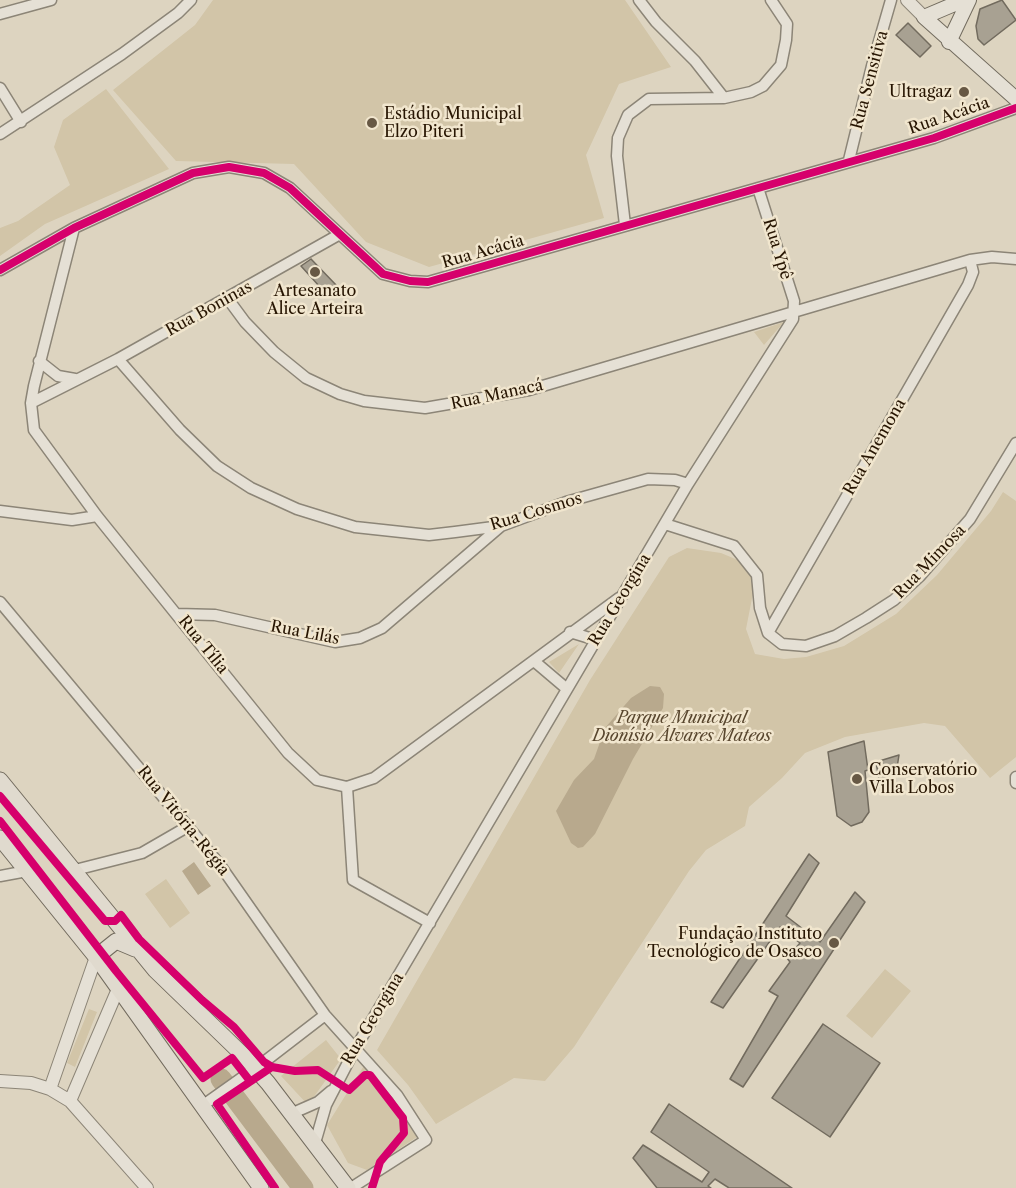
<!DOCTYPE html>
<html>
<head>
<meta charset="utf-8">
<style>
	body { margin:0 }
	canvas { display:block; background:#ddd4c0 }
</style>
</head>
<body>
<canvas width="1016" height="1188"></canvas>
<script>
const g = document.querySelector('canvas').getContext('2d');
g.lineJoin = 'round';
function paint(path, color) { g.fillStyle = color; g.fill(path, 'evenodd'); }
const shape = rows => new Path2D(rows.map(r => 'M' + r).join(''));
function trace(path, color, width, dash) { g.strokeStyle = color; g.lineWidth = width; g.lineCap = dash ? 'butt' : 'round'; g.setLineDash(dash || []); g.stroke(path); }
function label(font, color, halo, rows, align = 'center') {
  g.font = font + ' "Libre Caslon Text",serif'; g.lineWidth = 5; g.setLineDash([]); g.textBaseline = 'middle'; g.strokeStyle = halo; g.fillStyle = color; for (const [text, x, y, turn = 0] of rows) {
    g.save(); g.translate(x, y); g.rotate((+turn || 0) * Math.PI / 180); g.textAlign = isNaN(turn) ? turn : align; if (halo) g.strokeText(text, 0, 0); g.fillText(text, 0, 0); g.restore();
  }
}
paint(shape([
	[213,0,625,0,671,67,619,84,586,155,604,218,429,267,366,242,294,164,176,161,113,90,195,25],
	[106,89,169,169,45,224,0,256,0,228,18,221,70,185,54,147,63,120],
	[784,322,764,345,754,332],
	[1003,492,1016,501,1016,757,990,778,945,726,924,723,845,737,805,753,782,778,749,807,745,826,706,850,689,871,574,1047,545,1081,514,1078,436,1124,408,1085,377,1050,590,680,669,557,687,548,721,553,745,563,755,583,746,629,755,654,784,659,806,657,844,646,896,614,937,575,991,511],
	[579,644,559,673,549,662],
	[166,879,190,913,170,928,145,894],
	[885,969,911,991,872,1038,846,1016],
	[89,1009,97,1012,75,1067,67,1063],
	[326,1040,341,1059,308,1105,281,1076],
	[365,1064,417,1137,367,1170,348,1163,327,1125]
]), '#d2c5a8');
paint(shape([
	[650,686,660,687,664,694,663,708,633,759,595,834,583,847,578,848,571,843,556,811,574,780,594,759,605,728,631,698],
	[194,862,211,886,198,895,182,871]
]), '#b8a98d');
trace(shape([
	[221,1079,303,1188]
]), '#b8a98d', 21);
const building = shape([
	[1002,0,1016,20,984,45,978,39,976,26,980,9,1002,0],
	[908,23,931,46,920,57,896,35,908,23],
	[311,259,337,286,329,297,301,266,311,259],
	[864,741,868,770,865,771,869,812,862,822,851,826,837,816,828,752,864,741],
	[899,755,896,774,891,780,880,785,876,762,899,755],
	[809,854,819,863,786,916,820,942,855,892,865,902,743,1087,730,1079,778,996,769,991,790,962,787,958,800,943,780,927,723,1008,711,1002,809,854],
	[823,1024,880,1063,830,1137,772,1098,823,1024],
	[669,1104,792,1188,729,1188,715,1179,708,1186,711,1188,657,1188,633,1158,643,1145,702,1182,709,1172,651,1132,669,1104]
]);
paint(building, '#a8a192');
trace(building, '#726b5e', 1.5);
const minor = shape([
	[639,0,656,22,695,61,724,98],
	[0,14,51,0],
	[0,88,21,122],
	[0,134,122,54,178,13,191,0],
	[849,160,872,66,891,0],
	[625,225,617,156,618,138,628,115,649,99,724,98,751,92,763,86,781,65,786,40,787,24,771,0],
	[74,228,34,386,31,403,34,430,97,516,288,753,317,780,347,787,374,778,619,598],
	[0,270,74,228,193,173,229,167,264,173,290,188,383,274,410,281,428,282,934,138,1016,108],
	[228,299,245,322,274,352,306,378,340,394,364,401,425,408,529,390,970,260,992,257,1016,259],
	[118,359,180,430,217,466,251,488,297,509,355,527,429,535,455,532,501,526,566,502,648,479,675,480,688,484],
	[39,361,58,376,75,379],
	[31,403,118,359,340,234],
	[0,511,72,520,97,516],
	[665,524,734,546,757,575,760,608,768,633,782,644,806,646,835,636,866,618,894,600,920,576,970,519,1016,443],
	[0,602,220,865,325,1015,397,1095,426,1140,351,1188],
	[177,614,215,615,335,642,360,638,382,628,501,526],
	[570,632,596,640],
	[768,633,968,285,973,272,970,260],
	[534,661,567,689],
	[1016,777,1016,783],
	[347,787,353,880,430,923],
	[75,870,142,853,187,827],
	[0,876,27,871],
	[202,1106,264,1062,325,1015],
	[293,1113,318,1102,331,1091],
	[315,1143,326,1105,355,1049,688,484,793,319,794,301,758,188]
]);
const tertiary = shape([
	[907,0,924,17],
	[0,1081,31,1083,50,1089,70,1101,147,1188],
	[50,1089,96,957],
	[70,1101,118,989]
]);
const secondary = shape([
	[964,0,924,17,1016,99],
	[949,42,969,0]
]);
const primary = shape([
	[0,780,155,970,245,1057,268,1083,348,1188],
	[0,838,96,957,261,1188],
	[96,957,116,941,135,949]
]);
trace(minor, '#8c8577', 13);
trace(tertiary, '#8c8577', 14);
trace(secondary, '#726b5e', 16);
trace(primary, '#726b5e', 17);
trace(minor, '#e5e0d5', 10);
trace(tertiary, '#e5e0d5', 12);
trace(secondary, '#e5e0d5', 14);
trace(primary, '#e0dace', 15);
trace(shape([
	[0,270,74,228,193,173,229,167,264,173,290,188,383,274,410,281,428,282,934,138,1016,108],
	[0,796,105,921,115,921,121,915,139,939,202,1000,234,1027,264,1062,272,1067,295,1071,318,1070,349,1090,365,1075,370,1075,403,1118,404,1133,380,1162,372,1188],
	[0,821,116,971,203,1078,232,1058,250,1081],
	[272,1067,217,1104,275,1188]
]), '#d6006c', 8);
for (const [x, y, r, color] of [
	[964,92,6,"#675844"],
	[372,123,6,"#675844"],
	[315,272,6,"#675844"],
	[857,779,6,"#675844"],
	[834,943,6,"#675844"]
]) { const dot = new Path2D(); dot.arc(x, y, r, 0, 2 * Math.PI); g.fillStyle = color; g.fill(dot); trace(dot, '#f1e6ce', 2); }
label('16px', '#271502', '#f1e6ce', [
	["Rua Sensitiva",870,80,-75],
	["Rua Acácia",949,116,-19],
	["Rua Ypê",777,249,73],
	["Rua Acácia",483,252,-16],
	["Rua Boninas",209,309,-29],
	["Rua Manacá",497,395,-12],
	["Rua Anemona",875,447,-60],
	["Rua Cosmos",536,512,-17],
	["Rua Mimosa",930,562,-46],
	["Rua Georgina",620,600,-59],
	["Rua Lilás",305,633,11],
	["Rua Tília",203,645,51],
	["Rua Vitória-Régia",183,821,51],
	["Rua Georgina",373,1019,-59]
]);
label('16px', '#271502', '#f1e6ce', [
	["Ultragaz",952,92],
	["Estádio Municipal",384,114,"left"],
	["Elzo Piteri",384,132,"left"],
	["Artesanato",315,291,"center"],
	["Alice Arteira",315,309,"center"],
	["Conservatório",869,770,"left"],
	["Villa Lobos",869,788,"left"],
	["Fundação Instituto",822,934],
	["Tecnológico de Osasco",822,952]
], 'right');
label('italic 16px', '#58462e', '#f1e6ce', [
	["Parque Municipal",682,718],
	["Dionísio Álvares Mateos",682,736]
]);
</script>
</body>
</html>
